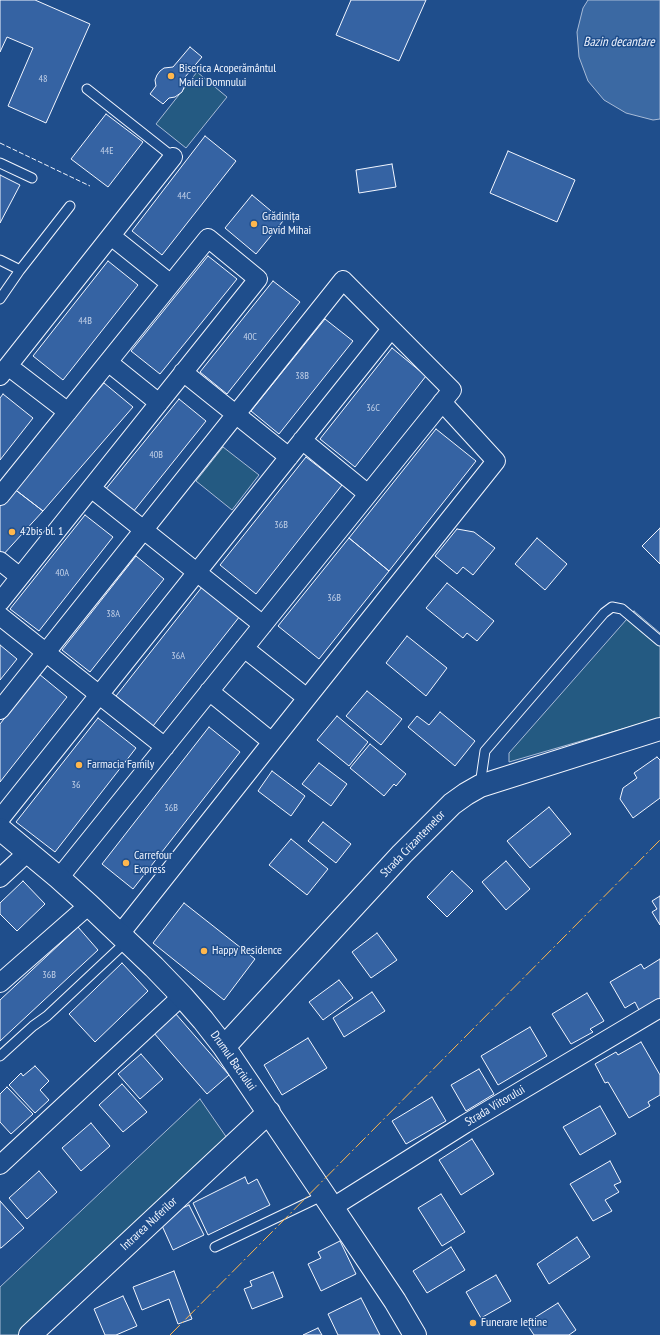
<!DOCTYPE html>
<html>
<head>
<meta charset="utf-8">
<style>
	body { margin:0 }
	canvas { display:block; background:#1f4e8c }
</style>
</head>
<body>
<canvas width="660" height="1335"></canvas>
<script>
const g = document.querySelector('canvas').getContext('2d');
g.lineJoin = 'round';
function paint(path, color) { g.fillStyle = color; g.fill(path, 'evenodd'); }
const shape = rows => new Path2D(rows.map(r => 'M' + r).join(''));
function trace(path, color, width, dash) { g.strokeStyle = color; g.lineWidth = width; g.lineCap = dash ? 'butt' : 'round'; g.setLineDash(dash || []); g.stroke(path); }
function label(font, color, halo, rows, align = 'center') {
  g.font = font + ' "PT Sans Narrow",sans-serif'; g.lineWidth = 3; g.setLineDash([]); g.textBaseline = 'middle'; g.strokeStyle = halo; g.fillStyle = color; for (const [text, x, y, turn = 0] of rows) {
    g.save(); g.translate(x, y); g.rotate((+turn || 0) * Math.PI / 180); g.textAlign = isNaN(turn) ? turn : align; if (halo) g.strokeText(text, 0, 0); g.fillText(text, 0, 0); g.restore();
  }
}
const green = shape([
	[197,72,227,97,186,148,156,124,197,72],
	[223,447,259,475,232,510,196,481,223,447],
	[634,611,660,633,660,718,509,762,509,753,634,611],
	[200,1099,227,1138,20,1335,0,1335,0,1287,200,1099]
]);
paint(green, '#245a82');
trace(green, '#a8bbd7', 1);
const water = shape([
	[588,0,660,0,660,119,653,120,626,113,604,100,588,81,579,57,577,32,583,8,588,0]
]);
paint(water, '#3b69a3');
trace(water, '#a8bbd7', 1);
const building = shape([
	[0,0,35,0,90,24,46,123,8,106,33,48,7,37,0,52,0,0],
	[351,0,426,0,399,61,336,35,351,0],
	[190,47,202,57,185,77,186,83,182,92,175,97,169,98,163,104,150,94,156,86,155,80,157,75,160,71,164,68,173,67,190,47],
	[106,114,143,142,108,187,71,159,106,114],
	[205,136,236,161,162,255,132,231,205,136],
	[508,151,575,180,557,222,490,193,508,151],
	[392,164,396,187,359,193,356,170,392,164],
	[0,175,20,185,0,223,0,175],
	[252,195,283,221,256,254,225,228,252,195],
	[208,256,237,279,160,374,131,351,208,256],
	[108,261,138,285,63,380,33,356,108,261],
	[273,281,300,302,227,394,200,372,273,281],
	[325,319,353,341,279,434,251,411,325,319],
	[392,348,426,376,355,467,320,439,392,348],
	[104,383,133,407,43,511,13,488,104,383],
	[3,394,33,418,0,460,0,398,3,394],
	[179,399,206,421,133,512,105,490,179,399],
	[436,429,476,461,389,571,349,538,436,429],
	[306,457,342,485,256,594,220,565,306,457],
	[13,488,43,511,2,556,0,554,0,503,13,488],
	[85,515,113,537,39,631,10,609,85,515],
	[660,528,660,564,642,546,660,528],
	[457,529,474,532,495,548,473,575,463,567,457,574,435,556,457,529],
	[349,538,389,571,319,659,278,626,349,538],
	[537,538,567,564,545,590,515,564,537,538],
	[136,556,164,579,90,672,62,650,136,556],
	[447,583,494,621,477,641,467,633,463,638,426,608,447,583],
	[202,587,240,616,153,726,116,696,202,587],
	[407,636,447,668,426,696,386,663,407,636],
	[0,645,17,659,0,680,0,645],
	[39,674,67,697,0,782,0,724,39,674],
	[367,691,402,719,381,745,346,716,367,691],
	[440,712,475,741,455,766,408,727,417,716,429,725,440,712],
	[337,716,368,742,349,766,317,740,337,716],
	[98,718,136,748,55,852,16,822,98,718],
	[209,727,240,752,133,889,102,864,209,727],
	[370,744,406,774,396,786,394,784,384,796,350,768,370,744],
	[657,757,660,760,660,798,633,818,620,799,623,788,637,778,634,773,657,757],
	[319,763,347,784,331,806,302,784,319,763],
	[272,771,305,796,291,816,258,791,272,771],
	[549,807,571,834,530,868,507,841,549,807],
	[323,822,351,844,336,863,308,841,323,822],
	[291,839,328,869,307,895,269,865,291,839],
	[506,861,530,889,506,910,482,882,506,861],
	[452,871,473,891,447,917,427,897,452,871],
	[23,881,45,904,17,931,0,914,0,903,23,881],
	[660,896,660,925,652,912,657,909,652,901,660,896],
	[184,903,255,959,224,1000,153,943,184,903],
	[78,927,98,950,0,1041,0,1000,78,927],
	[377,933,397,960,371,978,352,952,377,933],
	[660,959,660,1001,640,1012,635,1002,625,1008,610,982,641,964,644,969,660,959],
	[122,963,148,991,95,1042,69,1014,122,963],
	[339,980,353,998,323,1020,309,1002,339,980],
	[372,992,385,1011,344,1037,333,1018,372,992],
	[587,993,604,1021,590,1029,593,1032,571,1044,552,1014,587,993],
	[175,1013,229,1075,207,1094,153,1032,175,1013],
	[530,1027,547,1056,498,1085,481,1056,530,1027],
	[308,1038,327,1068,282,1095,264,1065,308,1038],
	[641,1042,660,1075,660,1095,648,1102,650,1106,629,1118,608,1082,605,1083,595,1064,616,1052,618,1055,641,1042],
	[141,1054,163,1079,140,1099,118,1074,141,1054],
	[35,1066,49,1081,40,1090,49,1100,35,1113,9,1085,21,1073,23,1076,35,1066],
	[479,1069,494,1094,466,1111,451,1085,479,1069],
	[122,1084,147,1112,123,1132,99,1105,122,1084],
	[7,1087,33,1114,11,1134,0,1122,0,1094,7,1087],
	[432,1097,446,1121,406,1144,392,1121,432,1097],
	[600,1106,616,1134,580,1155,563,1127,600,1106],
	[91,1123,110,1146,81,1171,62,1148,91,1123],
	[472,1139,494,1174,461,1195,439,1160,472,1139],
	[610,1161,621,1182,614,1185,619,1192,605,1200,612,1211,593,1221,570,1184,610,1161],
	[39,1171,57,1192,27,1219,9,1198,39,1171],
	[245,1177,248,1184,257,1179,270,1205,208,1235,193,1203,245,1177],
	[441,1194,465,1232,442,1246,418,1208,441,1194],
	[0,1201,24,1228,1,1248,0,1248,0,1201],
	[189,1205,204,1235,173,1250,159,1219,189,1205],
	[577,1237,590,1257,549,1284,537,1264,577,1237],
	[340,1241,356,1274,321,1291,308,1264,321,1258,318,1252,340,1241],
	[451,1247,465,1270,427,1293,413,1271,451,1247],
	[174,1271,192,1319,178,1324,169,1299,142,1310,133,1287,174,1271],
	[273,1272,283,1297,252,1309,244,1289,252,1286,250,1281,273,1272],
	[496,1275,511,1301,481,1318,466,1292,496,1275],
	[123,1296,137,1326,116,1335,105,1335,94,1309,123,1296],
	[361,1298,380,1335,338,1335,328,1314,361,1298],
	[558,1303,576,1330,569,1335,534,1335,526,1323,558,1303],
	[318,1328,322,1335,303,1335,318,1328]
]);
paint(building, '#3563a3');
trace(building, '#f2f6ff', 1);
const service = shape([
	[87,89,173,157],
	[0,163,32,178],
	[0,260,20,270],
	[0,299,20,270,70,206],
	[480,785,485,751,604,613,612,607,622,609,660,641],
	[0,1056,33,1026,47,1016,127,941],
	[215,1247,324,1195]
]);
const minor = shape([
	[111,236,171,284],
	[108,362,159,403],
	[8,366,68,412],
	[183,372,289,457],
	[0,376,173,157],
	[302,440,368,494],
	[91,488,263,625],
	[0,496,208,238,258,279,0,602],
	[0,561,20,577],
	[0,616,165,747],
	[244,648,307,698,496,461,442,402],
	[0,710,343,280,452,390,59,878],
	[272,742,307,698],
	[0,819,391,329],
	[0,878,28,852],
	[120,934,272,742,209,691],
	[0,983,89,905],
	[0,1165,182,996],
	[333,1207,465,1124,660,1008]
]);
const tertiary = shape([
	[0,829,59,878,89,905,154,967,182,996,203,1020,224,1047,324,1195,395,1301,415,1335],
	[224,1047,402,854,452,804,466,794,480,786,660,729],
	[30,1335,269,1112]
]);
trace(service, '#f2f6ff', 11);
trace(minor, '#f2f6ff', 20);
trace(tertiary, '#f2f6ff', 24);
trace(service, '#1f4e8c', 9);
trace(minor, '#1f4e8c', 18);
trace(tertiary, '#1f4e8c', 22);
trace(shape([
	[0,143,90,186]
]), '#f2f6ff', 1, [5, 2]);
trace(shape([
	[170,1335,660,840]
]), '#ffb74d', 1, [14, 3, 2, 3]);
for (const [x, y, r, color] of [
	[171,76,4,"#ffb74d"],
	[254,224,4,"#ffb74d"],
	[12,532,4,"#ffb74d"],
	[79,765,4,"#ffb74d"],
	[126,863,4,"#ffb74d"],
	[204,951,4,"#ffb74d"],
	[473,1323,4,"#ffb74d"]
]) { const dot = new Path2D(); dot.arc(x, y, r, 0, 2 * Math.PI); g.fillStyle = color; g.fill(dot); trace(dot, '#1f4e8c', 1.5); }
label('10px', '#c3d1e8', null, [
	["48",43,79],
	["44E",107,151],
	["44C",184,196],
	["44B",85,321],
	["40C",250,337],
	["38B",302,376],
	["36C",373,408],
	["40B",156,455],
	["36B",281,525],
	["40A",62,573],
	["36B",334,598],
	["38A",113,614],
	["36A",178,656],
	["36",76,785],
	["36B",171,808],
	["36B",49,975]
]);
label('12px', '#f2f6ff', '#1f4e8c', [
	["Biserica Acoperământul",179,69],
	["Maicii Domnului",179,83],
	["Grădinița",262,217],
	["David Mihai",262,231],
	["42bis bl. 1",20,532],
	["Farmacia Family",87,765],
	["Carrefour",134,856],
	["Express",134,870],
	["Happy Residence",212,951],
	["Funerare Ieftine",481,1323]
], 'left');
label('12px', '#f2f6ff', '#1f4e8c', [
	["Strada Crizantemelor",413,844,-46],
	["Drumul Bacriului",233,1061,55],
	["Strada Viitorului",495,1106,-31],
	["Intrarea Nuferilor",149,1224,-43]
]);
label('italic 13px', '#f2f6ff', '#1f4e8c', [
	["Bazin decantare",619,42]
]);
</script>
</body>
</html>
